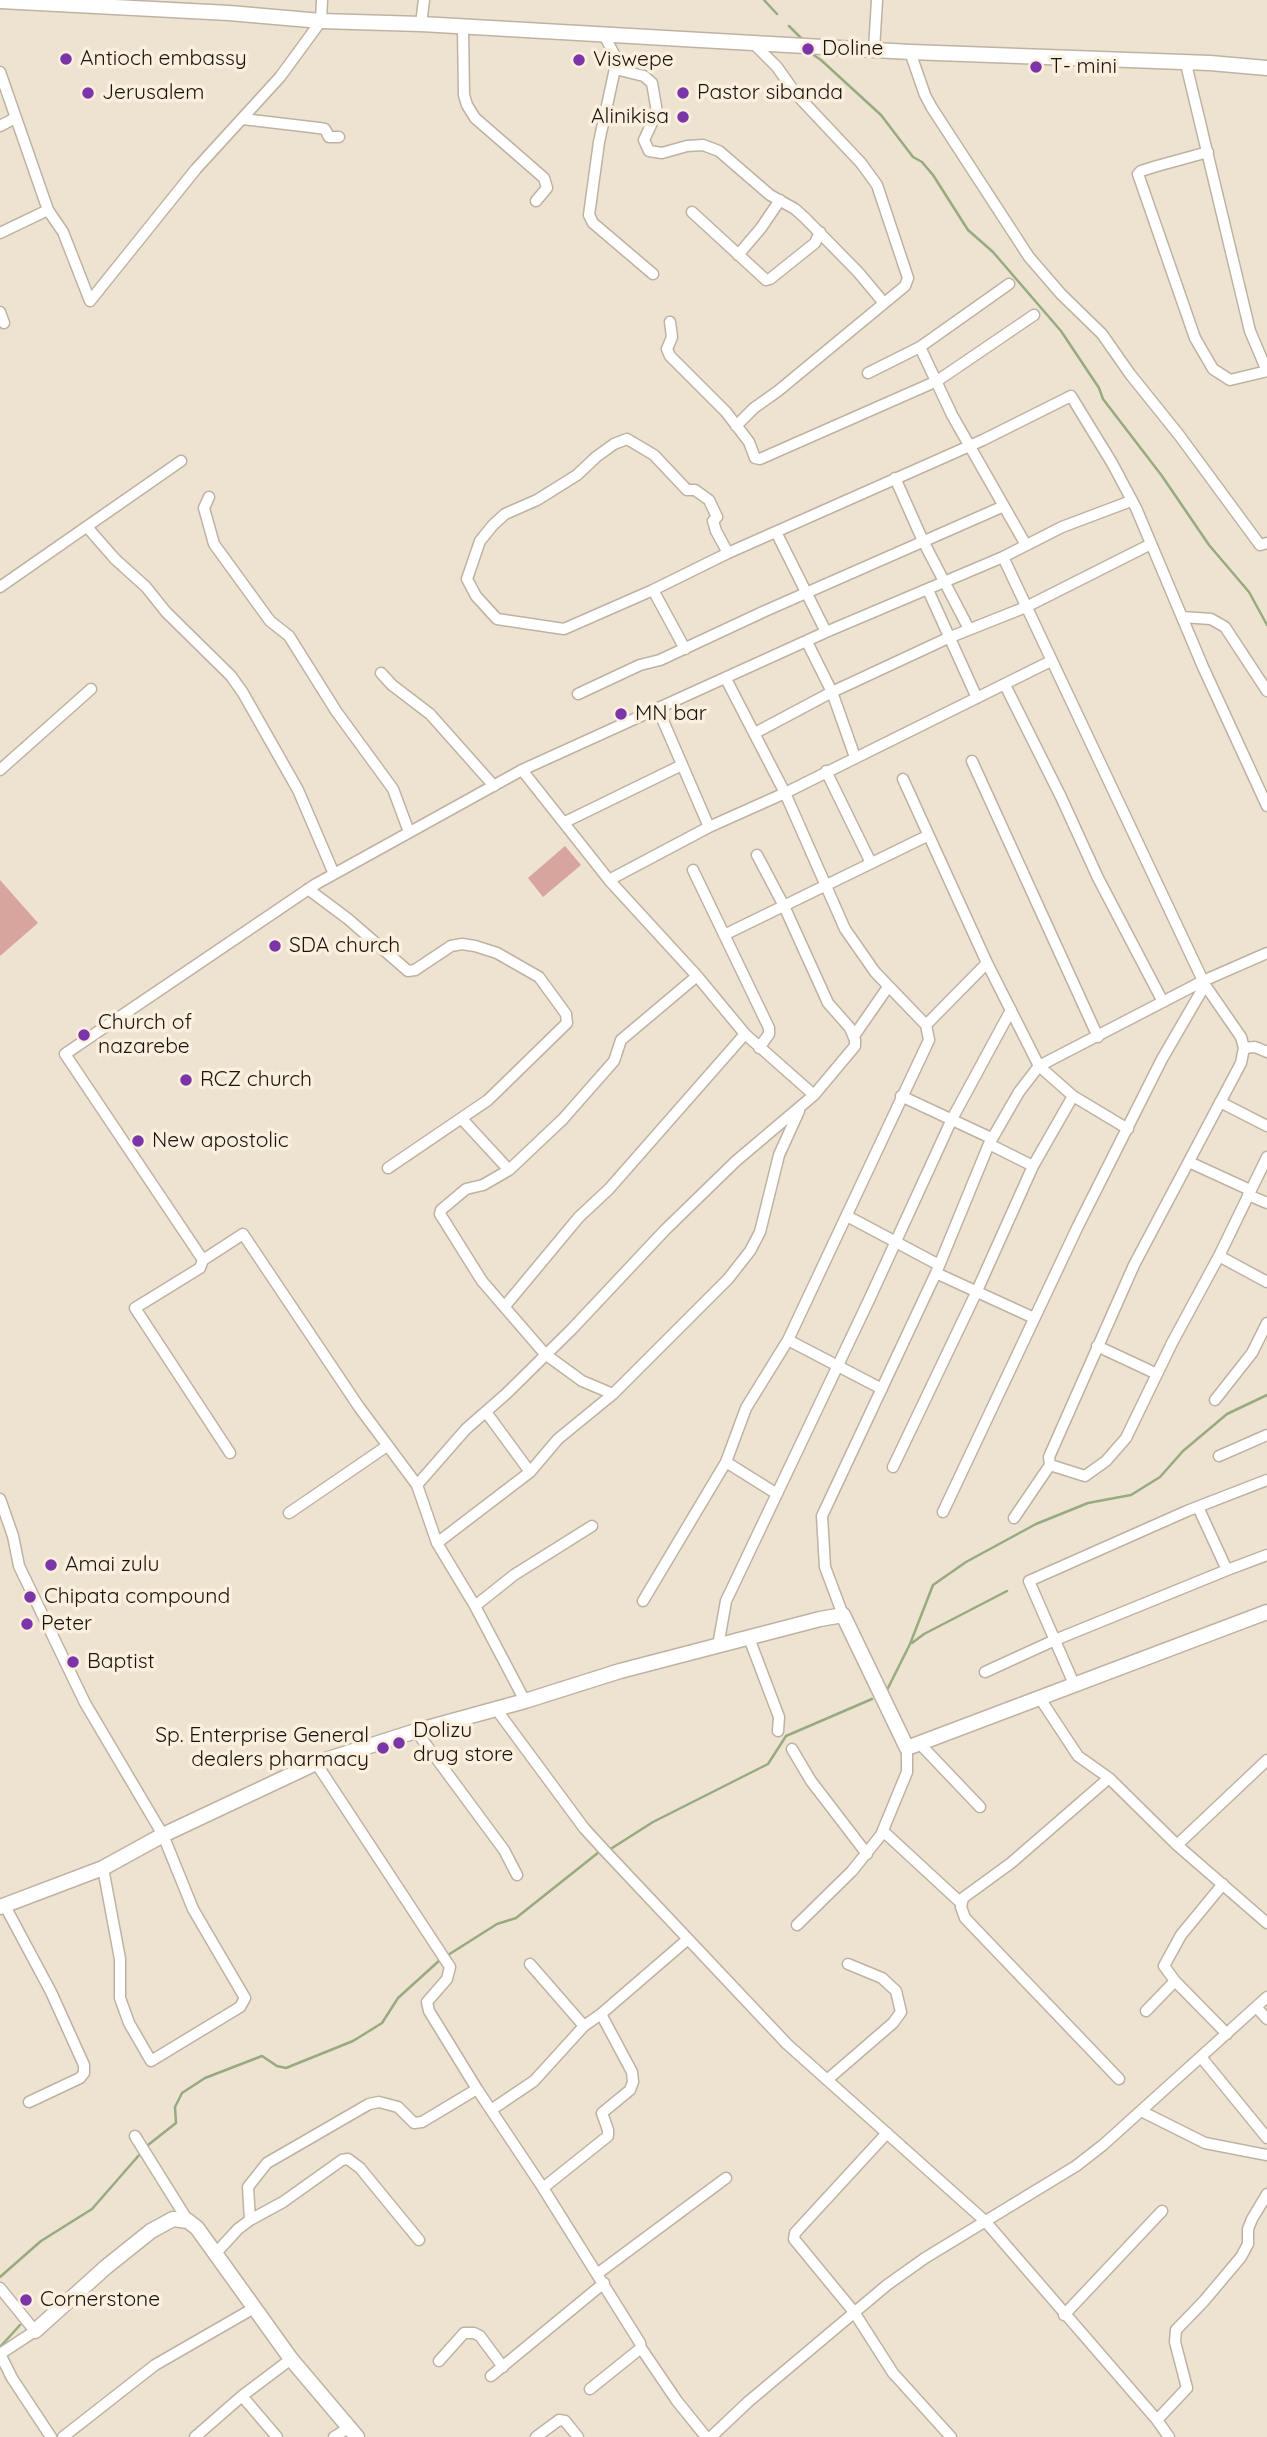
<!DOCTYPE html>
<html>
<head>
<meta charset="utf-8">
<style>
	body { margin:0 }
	canvas { display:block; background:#eee2d1 }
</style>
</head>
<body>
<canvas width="1267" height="2437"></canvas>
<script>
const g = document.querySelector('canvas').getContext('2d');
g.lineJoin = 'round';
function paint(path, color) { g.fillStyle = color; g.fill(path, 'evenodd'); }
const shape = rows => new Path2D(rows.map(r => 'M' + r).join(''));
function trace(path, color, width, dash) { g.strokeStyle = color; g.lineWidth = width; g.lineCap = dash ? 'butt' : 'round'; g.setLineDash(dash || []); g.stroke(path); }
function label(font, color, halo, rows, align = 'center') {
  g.font = font + ' Quicksand,sans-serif'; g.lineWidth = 7; g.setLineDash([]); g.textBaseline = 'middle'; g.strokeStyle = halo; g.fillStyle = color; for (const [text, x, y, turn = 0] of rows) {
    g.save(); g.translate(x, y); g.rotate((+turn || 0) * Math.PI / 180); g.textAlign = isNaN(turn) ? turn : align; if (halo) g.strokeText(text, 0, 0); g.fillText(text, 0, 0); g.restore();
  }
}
paint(shape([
	[565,846,581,865,543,897,528,878],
	[0,880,38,923,0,956]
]), '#d7a49e');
trace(shape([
	[764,0,777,14],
	[789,26,801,38],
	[809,52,821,60,881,115,913,157,922,162,933,175,968,230,993,252,1061,331,1099,388,1103,399,1162,476,1209,545,1249,592,1267,625],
	[912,1643,924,1634,1007,1591],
	[886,1692,910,1644,933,1585,966,1562,1036,1524,1088,1503,1131,1495,1160,1477,1183,1451,1227,1414,1267,1395],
	[609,1850,653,1822,768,1764,786,1736,872,1699],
	[448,1955,497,1924,516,1918,599,1852],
	[148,2145,176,2123,175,2107,182,2093,205,2078,262,2056,277,2066,286,2068,353,2041,382,2023,398,1998,441,1959],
	[0,2277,41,2241,92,2209,140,2154],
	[0,2347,20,2325]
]), '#97ab80', 2.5);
const minor = shape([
	[421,24,424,0],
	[463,27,464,95,467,105,475,118,544,178,547,188,536,201],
	[604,35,614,54,616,64,599,142,589,215,593,223,653,274],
	[874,50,877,0],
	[910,52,925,95,932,108,1029,257,1061,294,1102,334,1130,374,1179,435,1260,545,1267,543],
	[1186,64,1250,331,1267,371],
	[615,69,644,76,652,83,657,112,644,140,649,151,662,153,687,146,703,145,719,151,770,195,795,209,805,218,858,272,884,303],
	[0,72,48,210,63,232,90,301,196,169,280,77,321,21,322,0],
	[243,119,319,128,325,129,329,137,339,137],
	[0,126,15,118],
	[1208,152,1157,166,1141,171,1138,174,1195,338,1213,369,1230,380,1267,371],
	[692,212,766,280,770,279,815,243,820,232],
	[0,233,48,210],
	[738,255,761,228,780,200],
	[0,312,4,323],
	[670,322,672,337,667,349,670,356,726,412,749,442,755,458,760,459,937,381,1034,315],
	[920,347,952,415,1026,545],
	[868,373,920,347,1009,284],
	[736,426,754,408,778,391,905,286,908,278,877,185,861,163,796,94,777,67,753,43],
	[895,478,923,541,969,629],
	[209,497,204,508,214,544,270,621,289,636,336,711,393,789,409,832],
	[87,527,115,559,146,587,166,612,231,676,243,693,298,790,334,874],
	[776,532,826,632],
	[728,553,653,590,564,629,497,619,476,596,467,579,480,541,493,525,505,514,537,500,577,475,596,457,614,444,627,439,654,455,687,490,695,490,709,500,717,517,713,521,716,531,728,553,983,440,1071,396,1112,463,1136,508,1203,667,1267,806],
	[1003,557,1062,527,1131,501],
	[0,587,181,461],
	[653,590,685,649],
	[928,590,977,698],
	[1182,617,1211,619,1225,627,1267,691],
	[807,642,832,692,855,757],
	[381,673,392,685,430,714,494,786],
	[1005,685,1061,797,1098,878,1163,1002],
	[578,694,640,665,660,660,765,611,1004,506],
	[658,709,709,827],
	[755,733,832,692,948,638,1026,607,1151,544],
	[972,761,1098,1037],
	[0,770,91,689],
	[522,770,609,880,697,976,745,1034,814,1095],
	[826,771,871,863],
	[903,779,987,963,1039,1066,1073,1096,1128,1129],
	[565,822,682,765],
	[693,870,769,1028,769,1034,759,1048],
	[609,880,709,827,785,793,1051,661],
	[308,889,348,919,408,971,415,970,451,946,462,944,475,946,497,953,539,977,566,1014,567,1023,488,1100,388,1168],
	[724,935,927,836],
	[926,1025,987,963],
	[854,1036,888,987],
	[1244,1048,1255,1047,1267,1052],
	[901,1096,991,1138],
	[1220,1102,1267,1126],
	[462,1119,509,1170],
	[1189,1162,1250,1190],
	[1033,1166,1073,1096],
	[1248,1195,1267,1203],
	[847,1216,939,1265],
	[1219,1256,1267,1282],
	[203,1260,200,1268,135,1308,230,1453],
	[936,1273,1034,1318],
	[505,1306,579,1217,609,1189,745,1034],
	[788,1340,882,1389],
	[1097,1346,1157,1374],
	[613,1394,582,1381,545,1354,482,1281,440,1214,441,1210,466,1189,483,1185,509,1170,563,1119,614,1061,621,1040,697,976],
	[1215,1400,1252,1353,1267,1323],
	[486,1412,530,1472],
	[1219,1456,1267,1435],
	[726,1462,777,1494],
	[1050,1465,1085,1476,1106,1461,1126,1438,1172,1343,1219,1256,1267,1157],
	[893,1467,976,1293,1033,1166,989,1144],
	[417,1485,466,1429,506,1394,572,1329,665,1230,736,1161,814,1095,855,1046,855,1040,850,1028,828,1003,784,906,757,855],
	[0,1499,13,1536,19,1566,85,1703,163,1835,193,1909,245,1998,240,2007,151,2061,129,2023,120,1998,120,1959,103,1868],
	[1198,1507,1227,1570,1267,1555],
	[943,1512,1078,1226,1162,1059,1205,985],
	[289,1513,387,1446],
	[592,1526,514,1575,475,1606,437,1543,417,1485,359,1407,243,1234,203,1260,65,1054,316,884,522,770,826,632,1003,557,1205,985,1241,1037,1244,1048,1241,1063,1134,1265,1049,1457,1050,1465,1014,1518],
	[437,1543,530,1472,558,1439,613,1394,728,1279,750,1251,760,1232,779,1155,799,1111],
	[643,1601,726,1462,746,1408,788,1340,929,1040,926,1025,875,972,845,929,785,793,726,679],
	[475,1606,525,1701],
	[843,1615,825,1567,822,1516,936,1273,989,1144,1019,1092,1039,1066,1203,981,1267,953],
	[749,1638,779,1717,778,1731],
	[718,1646,726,1601,869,1300,952,1119,1011,1010],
	[985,1672,1055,1640,1227,1570],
	[1074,1684,1029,1581,1187,1511,1267,1480],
	[1039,1697,1078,1756,1109,1778,1177,1845,1267,1923],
	[496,1709,584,1828,605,1851,787,2044,985,2221,1157,2420,1169,2437],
	[416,1731,504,1850,517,1875],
	[920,1744,980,1807],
	[792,1749,811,1781,867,1854],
	[316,1763,450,1967,447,1979,427,2002,429,2011,477,2089,543,2188,640,2343,641,2348,590,2389],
	[1109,1778,1011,1863,963,1898,961,1907,965,1918,1119,2079],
	[883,1831,961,1903],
	[1177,1845,1267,1760],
	[1223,1884,1181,1935,1164,1966,1175,1981,1227,2034],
	[5,1906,51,1992,84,2065,84,2073,80,2078,29,2102],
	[797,1925,852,1871,881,1835,907,1772,907,1748],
	[530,1964,584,2026],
	[1257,2008,1267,2019],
	[1146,2011,1175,1981],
	[1201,2057,1267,2138],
	[827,2080,893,2023,901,2012,896,1991,882,1978,848,1964],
	[491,2110,534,2081,584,2026,601,2014,688,1939],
	[1141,2111,1205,2143,1267,2155],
	[887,2133,795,2233,794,2239,854,2312,893,2373,951,2437],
	[135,2136,188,2221],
	[543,2188,608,2136,608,2130,602,2113,630,2090,633,2082,632,2072,601,2014],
	[250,2220,283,2202,342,2160,348,2159,360,2168,419,2240],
	[215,2254,238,2229,250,2220,248,2187,267,2163,369,2104,379,2102,398,2107,414,2123,422,2122,477,2089],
	[597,2274,726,2178],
	[0,2288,35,2331,0,2354],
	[1064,2315,1162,2211],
	[641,2348,677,2401,706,2437],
	[0,2354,12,2378,51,2437],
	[439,2361,464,2333,474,2333,480,2336,503,2367],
	[491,2376,604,2283],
	[242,2396,277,2437],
	[1157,2420,1187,2388,1175,2342,1176,2330,1204,2301,1241,2257,1248,2244,1248,2229,1252,2219,1267,2194],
	[63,2437,155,2365,254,2308],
	[195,2437,242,2396,291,2359],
	[334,2437,350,2427],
	[536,2437,559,2420,565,2421,578,2437],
	[711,2437,748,2402,887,2285,925,2258,1076,2166,1103,2145,1267,1997]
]);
const tertiary = shape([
	[0,1,229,13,321,21,421,24,910,52,1210,63,1267,68],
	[0,1907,103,1868,163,1835,316,1763,416,1731,525,1701,620,1671,820,1619,843,1615,907,1748,1267,1612],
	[35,2331,106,2267,151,2231,173,2219,188,2221,197,2228,291,2359,357,2437]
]);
trace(minor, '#beb3a3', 13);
trace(tertiary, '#beb3a3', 17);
trace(minor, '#fff', 10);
trace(tertiary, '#fff', 14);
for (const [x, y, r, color] of [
	[808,49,7,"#7c35a8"],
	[66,59,7,"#7c35a8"],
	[579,60,7,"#7c35a8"],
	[1036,67,7,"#7c35a8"],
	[88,93,7,"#7c35a8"],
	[683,93,7,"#7c35a8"],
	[683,117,7,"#7c35a8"],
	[621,714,7,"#7c35a8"],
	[275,946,7,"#7c35a8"],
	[84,1035,7,"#7c35a8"],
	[186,1080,7,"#7c35a8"],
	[138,1141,7,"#7c35a8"],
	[51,1565,7,"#7c35a8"],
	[30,1597,7,"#7c35a8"],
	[27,1624,7,"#7c35a8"],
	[73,1662,7,"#7c35a8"],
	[399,1743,7,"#7c35a8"],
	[383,1748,7,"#7c35a8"],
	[26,2300,7,"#7c35a8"]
]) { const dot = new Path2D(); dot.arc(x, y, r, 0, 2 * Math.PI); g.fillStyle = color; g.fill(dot); trace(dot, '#fbefde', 2.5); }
label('21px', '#18140f', '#fbefde', [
	["Doline",822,49],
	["Antioch embassy",80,59],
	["Viswepe",593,60],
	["T- mini",1050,67],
	["Jerusalem",102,93],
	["Pastor sibanda",697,93],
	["Alinikisa",669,117,"right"],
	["MN bar",635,714],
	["SDA church",289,946],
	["Church of",98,1023],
	["nazarebe",98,1047],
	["RCZ church",200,1080],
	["New apostolic",152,1141],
	["Amai zulu",65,1565],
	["Chipata compound",44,1597],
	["Peter",41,1624],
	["Baptist",87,1662],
	["Dolizu",413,1731],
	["drug store",413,1755],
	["Sp. Enterprise General",369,1736,"right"],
	["dealers pharmacy",369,1760,"right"],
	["Cornerstone",40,2300]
], 'left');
</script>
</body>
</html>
